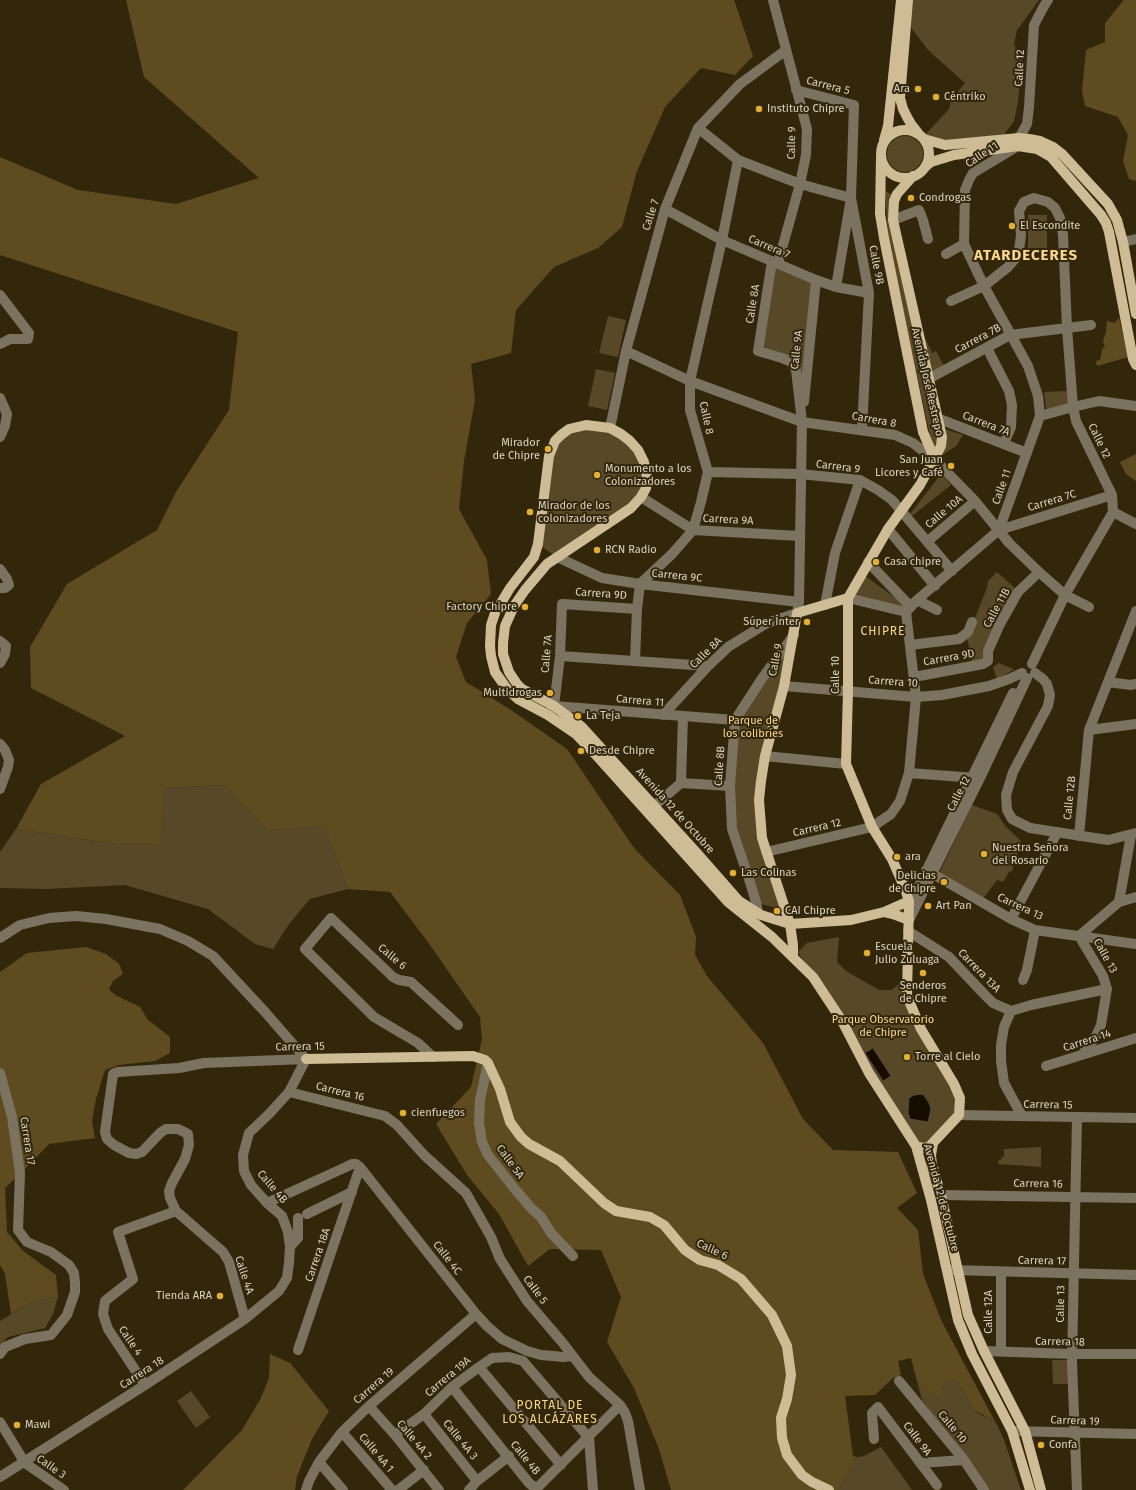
<!DOCTYPE html>
<html>
<head>
<meta charset="utf-8">
<style>
	body { margin:0 }
	canvas { display:block; background:#33270b }
</style>
</head>
<body>
<canvas width="1136" height="1490"></canvas>
<script>
const g = document.querySelector('canvas').getContext('2d');
g.lineJoin = 'round';
function paint(path, color) { g.fillStyle = color; g.fill(path, 'evenodd'); }
const shape = rows => new Path2D(rows.map(r => 'M' + r).join(''));
function trace(path, color, width, dash) { g.strokeStyle = color; g.lineWidth = width; g.lineCap = dash ? 'butt' : 'round'; g.setLineDash(dash || []); g.stroke(path); }
function label(font, color, halo, rows, align = 'center') {
  g.font = font + ' "Fira Sans",sans-serif'; g.lineWidth = 4; g.setLineDash([]); g.textBaseline = 'middle'; g.strokeStyle = halo; g.fillStyle = color; for (const [text, x, y, turn = 0] of rows) {
    g.save(); g.translate(x, y); g.rotate((+turn || 0) * Math.PI / 180); g.textAlign = isNaN(turn) ? turn : align; if (halo) g.strokeText(text, 0, 0); g.fillText(text, 0, 0); g.restore();
  }
}
paint(shape([
	[908,0,1039,0,1026,18,1017,30,1014,44,1018,55,1022,61,1018,102,1014,121,1003,136,950,142,925,135,949,109,951,100,965,83,928,50,906,21],
	'887 154a18 18 0 1 1 36 0a18 18 0 1 1-36 0Z',
	[885,191,891,194,892,229,939,449,942,428,963,435,956,446,935,460,888,237],
	[1028,215,1047,215,1047,248,1028,248],
	[769,260,816,280,802,422,793,361,762,346],
	[608,316,626,320,618,357,599,353],
	[926,340,932,353,936,351,945,368,932,375,924,341],
	[596,369,615,373,607,410,588,406],
	[1069,391,1070,405,1046,409,1044,392],
	[578,426,621,434,646,471,641,497,557,557,538,544,551,449],
	[941,474,951,485,912,516,910,514],
	[997,572,1017,590,988,657,973,665,967,638,987,588,988,581],
	[861,573,911,609,848,598],
	[794,635,759,800,781,909,761,904,732,829,735,720],
	[999,663,1013,669,1013,670,997,679,993,667],
	[225,785,268,830,324,825,348,889,310,899,289,924,273,949,255,944,208,909,125,885,46,889,0,888,0,852,16,829,116,844,159,845,164,788],
	[972,805,997,814,1006,827,1021,841,1012,871,1009,872,1003,882,997,880,982,900,938,876],
	[839,937,837,962,846,971,879,990,891,990,907,978,928,1052,935,1054,954,1084,959,1115,936,1139,916,1146,798,952,807,943],
	[1041,1147,1041,1167,998,1164,999,1160,1001,1160,1001,1157,1004,1157,1004,1149],
	[58,1297,53,1314,45,1328,8,1337,0,1345,0,1321,33,1301],
	[1052,1360,1071,1360,1071,1384,1053,1384],
	[953,1379,958,1382,975,1412,987,1418,992,1416,998,1427,1004,1440,1021,1490,986,1490,953,1438,937,1422,922,1400,917,1381,928,1392,942,1389,945,1384],
	[191,1391,210,1417,196,1428,177,1401],
	[881,1447,912,1490,838,1490,857,1457,864,1456]
]), '#574828');
paint(shape([
	[126,0,734,0,753,56,735,75,701,68,665,107,637,171,622,227,598,248,554,267,516,310,511,353,471,364,475,400,464,461,459,509,487,560,491,594,467,623,456,657,466,682,511,710,567,749,634,848,680,895,696,937,695,955,707,976,763,1043,803,1119,833,1150,898,1152,917,1193,897,1208,918,1230,923,1274,941,1320,992,1416,987,1418,982,1414,975,1412,958,1382,953,1379,945,1384,942,1389,942,1393,938,1395,928,1392,917,1381,911,1358,898,1361,901,1375,893,1378,875,1395,845,1396,853,1456,857,1457,838,1490,671,1490,659,1449,634,1388,607,1342,621,1297,601,1250,550,1249,528,1266,499,1214,467,1175,436,1124,471,1087,482,1039,480,1017,428,942,390,892,348,889,324,826,268,830,225,785,164,788,160,845,116,844,16,829,41,784,125,736,31,688,30,647,67,584,157,530,176,492,229,410,238,332,0,255,0,157,78,190,176,204,259,178,144,77],
	[1124,0,1136,0,1136,181,1129,179,1123,161,1128,135,1118,117,1085,106,1082,91,1086,50,1105,42,1105,23],
	[1119,318,1128,357,1097,366,1096,361,1100,360,1102,349,1105,347,1103,342,1106,331,1107,321,1114,323],
	[1136,454,1136,481,1126,474,1120,462],
	[86,947,106,954,119,964,123,974,113,981,109,989,115,995,140,1007,148,1020,170,1037,170,1053,155,1061,119,1065,105,1070,96,1099,92,1121,95,1138,49,1144,30,1164,5,1188,7,1232,23,1251,56,1275,58,1297,33,1301,11,1314,5,1274,0,1265,0,972,27,953],
	[270,1354,290,1363,329,1411,312,1439,297,1476,295,1490,183,1490,242,1430,261,1398,269,1378]
]), '#5e4b20');
const water = shape([
	[873,1048,891,1076,883,1081,865,1053,873,1048],
	[923,1094,929,1103,931,1109,928,1122,910,1119,908,1112,909,1098,914,1095,923,1094]
]);
paint(water, '#160c00');
trace(water, '#51483a', 1);
trace(shape([
	[773,0,807,129,806,155,800,184,778,263],
	[796,90,854,105,851,198,869,293,862,429],
	[698,128,738,160,800,184,851,198,836,287],
	[1019,138,1027,124,1029,107,1034,25,1044,6,1048,0],
	[665,209,722,240,816,280,836,287,869,293],
	[893,220,919,210,923,220,928,239],
	[1123,242,1136,239],
	[946,254,964,244],
	[0,295,29,333,28,339,10,339,0,344],
	[951,301,984,286,1008,267,1015,259,1019,250,1021,235,1019,211,1024,202,1034,198,1048,202,1055,208,1060,218,1063,235,1067,328,1073,407,1076,421,1112,495,1113,512,1065,595,1032,664],
	[987,348,1009,391,1012,405,1011,427,1004,443],
	[626,351,690,381,802,422,895,435,913,443,935,460,975,501,1009,543,1039,572,1065,595,1089,607],
	[928,379,1010,335,1091,325],
	[0,398,7,414,5,426,0,437],
	[804,402,816,280],
	[1040,416,1073,407,1099,401,1136,406],
	[937,418,1027,453],
	[610,428,626,351,665,209,698,128,740,84,786,50],
	[708,472,800,474,860,480,878,490,892,500,952,571],
	[641,497,693,530,800,536],
	[1113,512,1136,524],
	[888,529,935,586],
	[999,530,1112,495],
	[928,541,975,501],
	[557,557,602,578,640,584,799,602],
	[868,562,910,606],
	[0,569,7,579,9,585,5,588,0,588],
	[848,598,906,612],
	[917,600,937,610],
	[825,605,835,553,860,480],
	[0,641,6,646,5,654,0,663],
	[910,645,959,639,968,632,972,622],
	[560,656,708,666],
	[635,661,637,609,640,584,672,554,693,530,701,502,708,472,690,410,690,381,722,240,738,160],
	[1035,673,1043,679,1047,684,1050,695,1048,706,1013,772,1006,795,1007,810,1012,819,1030,828,1108,840,1136,833],
	[914,677,983,664,988,661,988,651,1000,624,1018,592,1039,572],
	[1108,682,1131,685,1136,684],
	[784,686,916,697,942,695,989,686,1009,679,1022,673],
	[554,706,735,720],
	[550,713,554,706,560,656,562,604,637,609],
	[663,715,708,666,728,647,767,623,797,613,799,602,802,422,796,370,792,362,782,358,758,351,772,261],
	[1089,730,1136,724],
	[0,744,5,750,9,760,8,767,0,789],
	[765,756,846,764],
	[909,773,976,778],
	[681,783,683,716],
	[654,806,681,783,730,786],
	[1079,836,1089,730,1136,611],
	[766,852,872,827,891,814,900,801,909,773,916,697,906,612,917,600,999,530,1040,416,1038,396,1028,366,984,286,964,244,965,190,969,180,973,173,1018,146],
	[926,870,1011,919,1035,930,1136,944],
	[909,901,917,890,1013,693],
	[1119,902,1136,897],
	[758,913,756,902,749,879,732,829,730,786,735,720,763,677,794,635],
	[1011,919,1057,833],
	[909,920,980,778,1027,678],
	[908,931,949,957,984,994,993,1003,1011,1011,1031,1005,1107,989],
	[0,938,20,925,49,918,76,916,106,919,160,929,188,941,213,956,265,1012,306,1059],
	[1023,980,1027,970,1035,930],
	[1011,1011,1004,1027,1001,1045,1001,1061,1004,1083,1022,1116],
	[1082,1055,1096,1036,1101,1025,1107,989,1103,976,1079,936,1119,902,1131,835],
	[433,1057,418,1043,374,1017,305,949,331,918,393,977,399,980,411,982,458,1025],
	[488,1063,480,1100,479,1123,482,1142,488,1155,514,1188,531,1208,541,1217,551,1233,573,1256],
	[1046,1066,1136,1038],
	[0,1073,12,1117,20,1173,18,1230,27,1242,51,1252,69,1265,74,1273,75,1283,75,1292,67,1315,51,1335,25,1339,5,1347,0,1354],
	[289,1092,385,1116,397,1125,424,1155,466,1193,491,1237,500,1259,527,1301,562,1342,589,1377,620,1405,625,1413,628,1421,640,1490],
	[959,1115,1136,1118],
	[1077,1118,1072,1362,1077,1490],
	[941,1195,1136,1198],
	[267,1203,346,1167,352,1164,356,1164,360,1167,476,1314,487,1326,502,1339,527,1351,541,1355,553,1356,563,1357,572,1356],
	[307,1214,352,1192],
	[290,1247,298,1238,298,1218],
	[951,1270,1136,1275],
	[1001,1272,1001,1352],
	[245,1319,229,1262,223,1252,176,1211,170,1198,169,1191,172,1183,185,1159,189,1145,188,1134,178,1129,166,1129,160,1133,142,1152,136,1154,129,1153,114,1145,107,1139,105,1132,113,1074,118,1072,179,1068,204,1063,306,1059],
	[298,1350,360,1167],
	[984,1351,1072,1354,1136,1354],
	[479,1367,561,1465],
	[899,1381,964,1460,984,1490],
	[145,1385,108,1329,103,1314,105,1301,133,1279,118,1232,176,1211],
	[452,1387,529,1483,534,1487,539,1486,620,1405],
	[369,1406,395,1435,439,1490],
	[424,1414,477,1481],
	[0,1422,25,1463,64,1490],
	[1012,1431,1136,1434],
	[342,1432,392,1490],
	[395,1435,424,1414,452,1387,479,1367,492,1358,509,1357,523,1361,589,1438,593,1490],
	[874,1439,872,1413,878,1407,937,1485],
	[319,1462,343,1490],
	[920,1463,964,1460],
	[0,1477,145,1385,245,1319,279,1291,287,1278,289,1263,290,1247,288,1232,282,1216,267,1203,251,1185,244,1171,243,1155,249,1133,270,1113,289,1092,306,1059],
	[306,1490,309,1481,319,1462,342,1432,369,1406,476,1314],
	[398,1490,424,1470],
	[469,1490,477,1481,509,1456]
]), '#7b7260', 10);
trace(shape([
	[908,0,900,98,903,109,907,117,911,124,918,133],
	'881 154a24 24 0 1 1 48 0a24 24 0 1 1-48 0Z',
	[924,139,945,145,1019,138,1029,139,1040,141,1053,147,1062,154,1108,204,1117,220,1123,242,1136,314],
	[884,140,888,126,901,0],
	[881,157,880,214,884,238,923,432,935,460],
	[925,167,931,162,954,155,1018,146,1037,149,1051,157,1101,215,1106,223,1109,232,1133,359,1136,365],
	[913,176,897,194,894,201,893,220,942,437,941,446,920,485,888,529,848,598,848,691,846,764,872,827,892,859,905,889,909,901,907,996,921,1029,954,1084,960,1098,959,1115,929,1147,922,1148,916,1146],
	[909,901,884,912,851,920,790,924,761,915,739,901,696,852,582,727,554,706,522,689,517,684,509,672,503,654,503,643,505,626,514,606,525,590,547,564,631,508,641,497,646,488,648,481,644,462,638,450,630,441,621,434,610,428,586,425,569,429,561,435,555,441,549,456,538,544,534,557,510,588,495,613,491,625,490,646,491,656,495,672,507,689,518,699,548,715,576,734,595,754,728,902,772,937,813,977,842,1021,869,1073,916,1146,931,1200,958,1320,972,1354,1012,1431,1030,1490],
	[884,912,893,914,909,920],
	[793,956,793,945,790,924,762,838,759,800,761,781,765,756,784,686,797,613,848,598],
	[306,1059,473,1056,485,1060,488,1063,500,1089,510,1122,521,1137,529,1144,560,1161,604,1203,616,1211,650,1217,664,1225,685,1250,700,1260,718,1265,741,1279,772,1315,787,1346,791,1375,787,1399,781,1418,782,1438,787,1455,802,1475,812,1482,829,1490],
	[933,1143,931,1155,932,1166,941,1195,968,1315,984,1351,1025,1431,1041,1490]
]), '#cebc96', 10);
for (const [x, y, r, color] of [
	[918,89,4,"#e2af34"],
	[936,97,4,"#e2af34"],
	[759,109,4,"#e2af34"],
	[911,198,4,"#e2af34"],
	[1012,226,4,"#e2af34"],
	[548,449,4,"#e2af34"],
	[951,466,4,"#e2af34"],
	[597,475,4,"#e2af34"],
	[530,512,4,"#e2af34"],
	[597,550,4,"#e2af34"],
	[876,562,4,"#e2af34"],
	[525,607,4,"#e2af34"],
	[807,622,4,"#e2af34"],
	[550,693,4,"#e2af34"],
	[578,716,4,"#e2af34"],
	[581,751,4,"#e2af34"],
	[984,854,4,"#e2af34"],
	[897,857,4,"#e2af34"],
	[733,873,4,"#e2af34"],
	[944,882,4,"#e2af34"],
	[928,906,4,"#e2af34"],
	[777,911,4,"#e2af34"],
	[867,953,4,"#e2af34"],
	[923,973,4,"#e2af34"],
	[907,1057,4,"#e2af34"],
	[403,1113,4,"#e2af34"],
	[220,1296,4,"#e2af34"],
	[17,1425,4,"#e2af34"],
	[1041,1445,4,"#e2af34"]
]) { const dot = new Path2D(); dot.arc(x, y, r, 0, 2 * Math.PI); g.fillStyle = color; g.fill(dot); trace(dot, '#33270b', 1.5); }
label('11px', '#dad3c3', '#33270b', [
	["Calle 12",1020,68,-87],
	["Carrera 5",828,86,14],
	["Calle 9",792,143,-89],
	["Calle 11",982,155,-34],
	["Calle 7",651,215,-72],
	["Carrera 7",769,247,23],
	["Calle 9B",876,265,79],
	["Calle 8A",753,304,-81],
	["Carrera 7B",978,339,-28],
	["Calle 9A",797,350,-84],
	["Avenida José Restrepo",927,382,77],
	["Calle 8",706,418,78],
	["Carrera 8",874,420,10],
	["Carrera 7A",986,424,21],
	["Calle 12",1099,441,64],
	["Carrera 9",838,467,7],
	["Calle 11",1002,487,-70],
	["Carrera 7C",1052,501,-17],
	["Calle 10A",944,512,-40],
	["Carrera 9A",728,520,3],
	["Carrera 9C",677,576,6],
	["Carrera 9D",601,594,4],
	["Calle 11B",997,608,-61],
	["Calle 8A",706,653,-44],
	["Calle 7A",547,654,-85],
	["Carrera 9D",949,658,-10],
	["Calle 9",776,660,-79],
	["Calle 10",836,675,-90],
	["Carrera 10",893,682,4],
	["Carrera 11",640,701,5],
	["Calle 8B",720,766,-86],
	["Calle 12",959,794,-63],
	["Calle 12B",1070,798,-84],
	["Avenida 12 de Octubre",675,811,48],
	["Carrera 12",817,828,-13],
	["Carrera 13",1020,907,25],
	["Calle 13",1105,956,61],
	["Calle 6",392,957,40],
	["Carrera 13A",979,971,46],
	["Carrera 14",1087,1041,-18],
	["Carrera 15",300,1047,-1],
	["Carrera 16",340,1092,14],
	["Carrera 15",1048,1105,1],
	["Carrera 17",27,1141,81],
	["Calle 5A",510,1162,54],
	["Carrera 16",1038,1184,1],
	["Calle 4B",272,1187,49],
	["Avenida 12 de Octubre",941,1198,75],
	["Calle 6",712,1250,25],
	["Carrera 18A",318,1255,-71],
	["Calle 4C",447,1258,52],
	["Carrera 17",1042,1261,1],
	["Calle 4A",244,1275,72],
	["Calle 5",535,1290,53],
	["Calle 13",1061,1304,-89],
	["Calle 12A",989,1312,-90],
	["Calle 4",130,1341,56],
	["Carrera 18",1060,1342,1],
	["Carrera 18",142,1373,-33],
	["Carrera 19A",448,1377,-40],
	["Carrera 19",374,1386,-41],
	["Carrera 19",1075,1421,2],
	["Calle 10",952,1427,50],
	["Calle 9A",917,1439,53],
	["Calle 4A 2",414,1440,50],
	["Calle 4A 3",460,1440,51],
	["Calle 4A 1",376,1453,50],
	["Calle 4B",525,1458,51],
	["Calle 3",51,1467,35]
]);
label('11px', '#dad3c3', '#33270b', [
	["Ara",910,89,"right"],
	["Céntriko",944,97],
	["Instituto Chipre",767,109],
	["Condrogas",919,198],
	["El Escondite",1020,226],
	["Mirador",540,443,"right"],
	["de Chipre",540,456,"right"],
	["San Juan",943,460,"right"],
	["Licores y Café",943,473,"right"],
	["Monumento a los",605,469],
	["Colonizadores",605,482],
	["Mirador de los",538,506],
	["colonizadores",538,519],
	["RCN Radio",605,550],
	["Casa chipre",884,562],
	["Factory Chipre",517,607,"right"],
	["Súper Ínter",799,622,"right"],
	["Multidrogas",542,693,"right"],
	["La Teja",586,716],
	["Desde Chipre",589,751],
	["Nuestra Señora",992,848],
	["del Rosario",992,861],
	["ara",905,857],
	["Las Colinas",741,873],
	["Delicias",936,876,"right"],
	["de Chipre",936,889,"right"],
	["Art Pan",936,906],
	["CAI Chipre",785,911],
	["Escuela",875,947],
	["Julio Zuluaga",875,960],
	["Senderos",923,986,"center"],
	["de Chipre",923,999,"center"],
	["Torre al Cielo",915,1057],
	["cienfuegos",411,1113],
	["Tienda ARA",212,1296,"right"],
	["Mawi",25,1425],
	["Confa",1049,1445]
], 'left');
label('11px', '#f9d792', '#33270b', [
	["Parque de",753,721],
	["los colibríes",753,734],
	["Parque Observatorio",883,1020],
	["de Chipre",883,1033]
]);
g.letterSpacing = '1px';
label('12px', '#fad78d', '#33270b', [
	["CHIPRE",883,632],
	["PORTAL DE",550,1406],
	["LOS ALCÁZARES",550,1420]
]);
g.letterSpacing = '0px';
g.letterSpacing = '1px';
label('bold 15px', '#fad78d', '#33270b', [
	["ATARDECERES",1026,256]
]);
g.letterSpacing = '0px';
</script>
</body>
</html>
